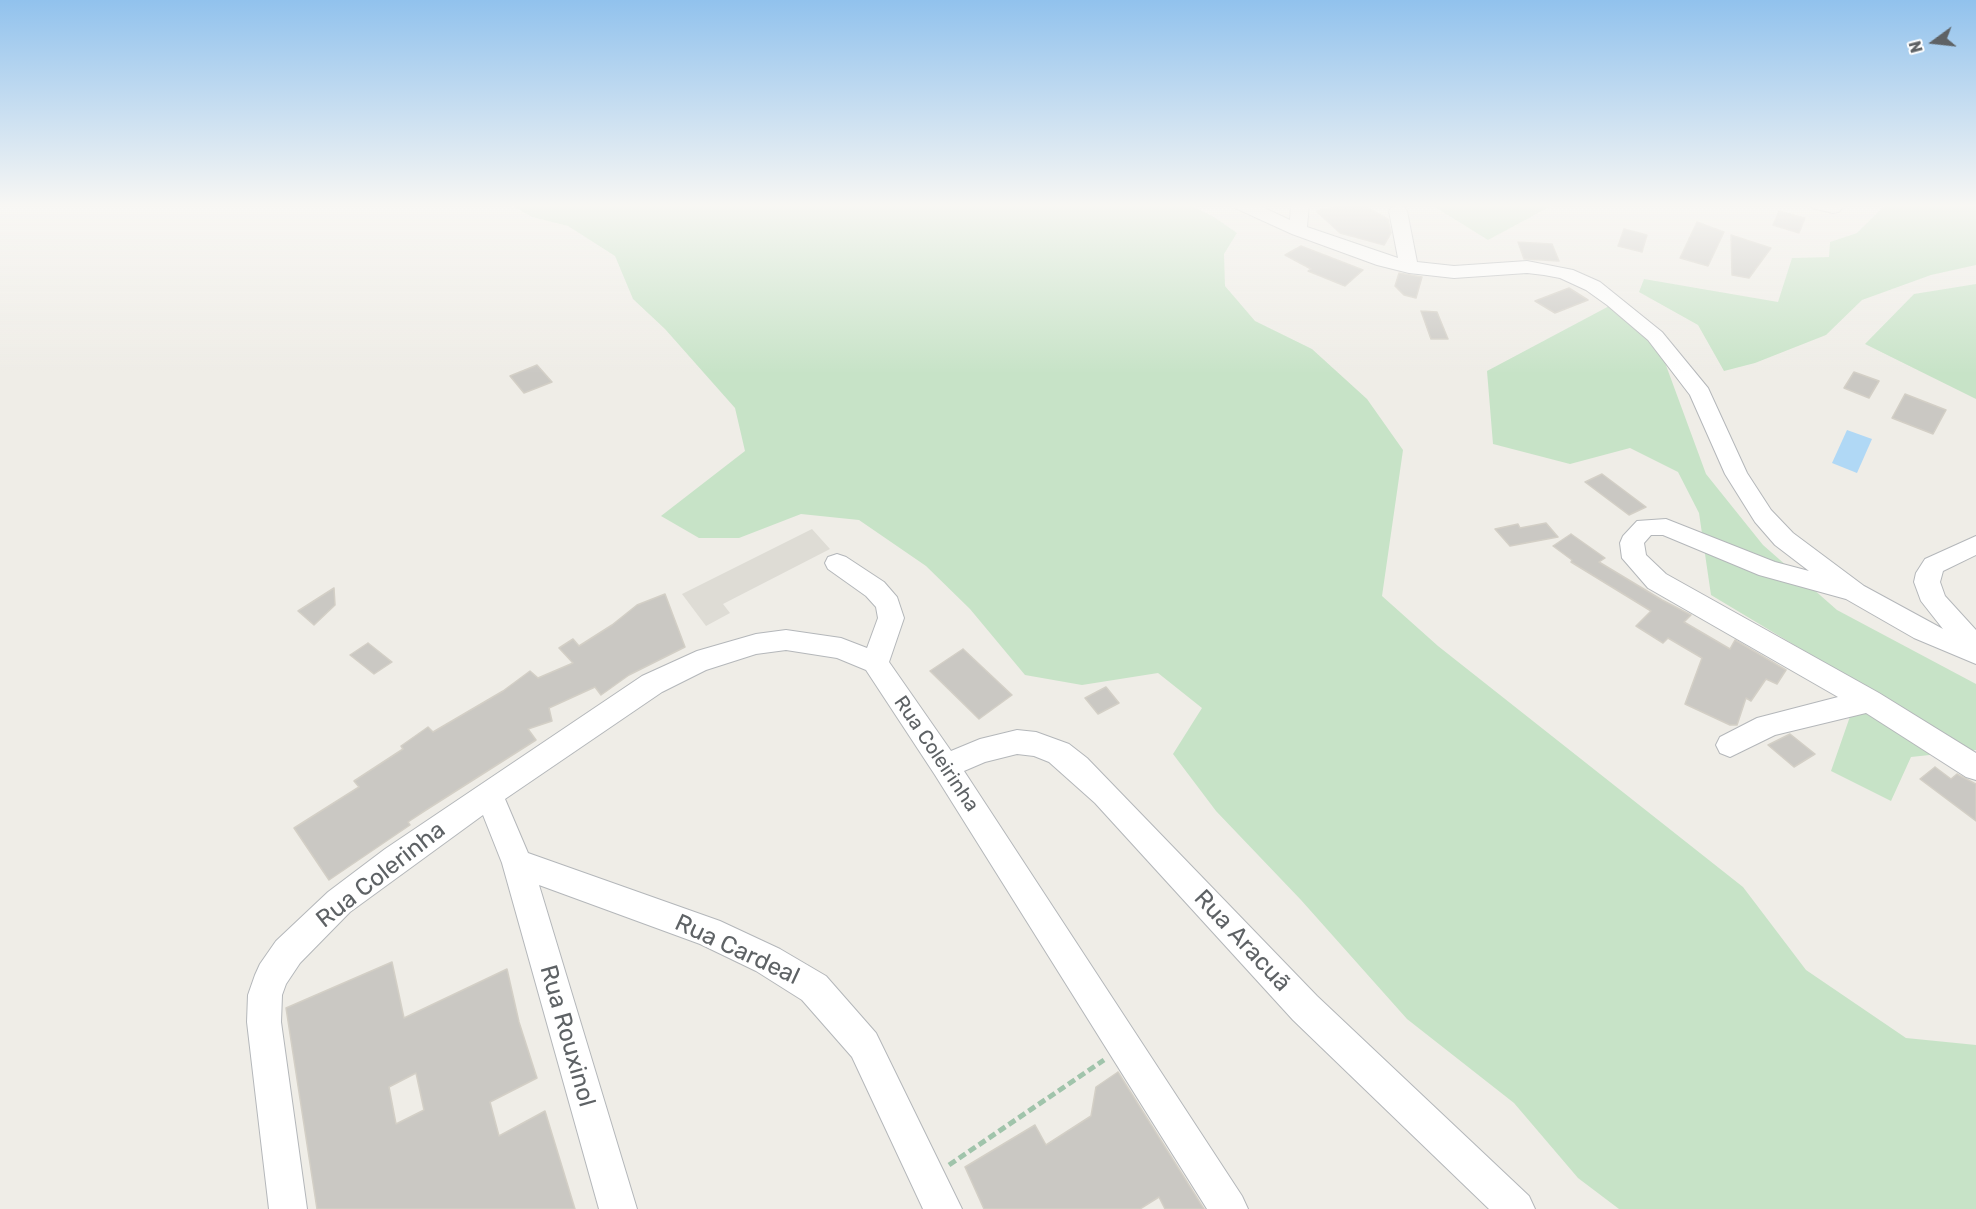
<!DOCTYPE html>
<html>
<head>
<meta charset="utf-8">
<style>
	body { margin:0 }
	#map { position:relative; width:1976px; height:1209px; overflow:hidden; background:#efede7; font-family:Rubik,sans-serif }
	canvas { display:block }
	.north { position:absolute; left:1904px; top:12px; width:60px; height:60px; -webkit-text-stroke:4px #fff; paint-order:stroke; rotate:255deg; font-size:16px; font-weight:700; line-height:24px; text-align:center; color:#5e6265 }
	.north::after { content:''; display:block; margin:auto; width:21px; height:27px; background:#5e6265; clip-path:polygon(50% 0,100% 100%,50% 72%,0 100%) }
</style>
</head>
<body>
<div id="map">
<canvas width="1976" height="1209"></canvas>
<div class="north">N</div>
</div>
<script>
const g = document.querySelector('canvas').getContext('2d');
g.lineJoin = 'round';
function paint(path, color) { g.fillStyle = color; g.fill(path, 'evenodd'); }
const shape = rows => new Path2D(rows.map(r => 'M' + r).join(''));
function trace(path, color, width, dash) { g.strokeStyle = color; g.lineWidth = width; g.lineCap = dash ? 'butt' : 'round'; g.setLineDash(dash || []); g.stroke(path); }
function label(font, color, halo, rows, align = 'center') {
  g.font = font + ' Rubik,sans-serif'; g.lineWidth = 6; g.setLineDash([]); g.textBaseline = 'middle'; g.strokeStyle = halo; g.fillStyle = color; for (const [text, x, y, turn = 0] of rows) {
    g.save(); g.translate(x, y); g.rotate((+turn || 0) * Math.PI / 180); g.textAlign = isNaN(turn) ? turn : align; if (halo) g.strokeText(text, 0, 0); g.fillText(text, 0, 0); g.restore();
  }
}
paint(shape([
	[812,529,830,549,723,604,730,613,706,626,682,594]
]), '#dedcd5');
paint(shape([
	[509,204,1189,204,1214,217,1237,233,1224,254,1225,286,1255,321,1312,349,1367,399,1403,450,1382,596,1438,646,1743,887,1806,970,1906,1038,1976,1045,1976,1209,1619,1209,1578,1178,1514,1103,1407,1019,1301,900,1216,811,1173,754,1202,708,1158,673,1082,685,1025,675,970,609,926,566,859,520,801,514,739,538,699,538,661,516,745,451,735,408,665,329,633,299,615,256,568,226,532,217],
	[1430,204,1555,204,1488,240],
	[1886,204,1976,204,1976,265,1931,275,1862,300,1826,335,1755,363,1724,371,1698,325,1639,292,1644,279,1778,302,1792,258,1829,257,1830,242,1857,233],
	[1976,284,1976,399,1865,344,1914,294],
	[1613,304,1660,349,1706,474,1763,545,1837,610,1976,684,1976,750,1911,757,1891,801,1831,771,1861,685,1711,595,1699,513,1678,472,1630,448,1570,464,1493,444,1487,371]
]), '#c7e3c7');
paint(shape([
	[1847,430,1872,439,1857,473,1832,463]
]), '#b0d8f5');
const building = shape([
	[1348,204,1361,204,1388,219,1391,233,1384,245,1340,233,1316,211,1348,204],
	[1779,211,1805,218,1799,233,1773,225,1779,211],
	[1697,222,1724,232,1708,266,1680,258,1697,222],
	[1624,229,1647,235,1642,252,1618,246,1624,229],
	[1731,235,1771,248,1749,278,1732,275,1731,235],
	[1518,242,1552,244,1559,261,1524,259,1518,242],
	[1301,246,1363,270,1345,286,1308,271,1311,269,1285,255,1301,246],
	[1399,273,1422,277,1416,298,1404,295,1395,286,1399,273],
	[1569,288,1588,300,1555,313,1535,301,1569,288],
	[1421,311,1437,312,1448,339,1431,339,1421,311],
	[537,365,552,382,524,393,510,376,537,365],
	[1854,372,1879,381,1869,398,1844,388,1854,372],
	[1905,394,1946,410,1933,434,1892,418,1905,394],
	[1602,474,1646,507,1629,515,1585,482,1602,474],
	[1546,523,1558,537,1510,546,1495,529,1518,524,1520,528,1546,523],
	[1571,534,1605,558,1599,562,1662,600,1691,615,1684,622,1730,649,1735,640,1786,670,1777,684,1766,679,1751,701,1746,698,1737,725,1730,725,1685,704,1702,658,1668,638,1663,643,1636,626,1651,611,1571,562,1572,560,1553,546,1571,534],
	[334,588,335,605,314,625,298,611,334,588],
	[665,594,685,647,629,675,601,695,595,687,549,708,552,721,528,729,536,740,426,810,408,822,410,825,329,880,294,828,359,787,354,781,403,749,401,746,428,727,433,732,503,691,530,671,538,678,573,663,559,648,573,639,579,646,612,625,637,605,665,594],
	[368,643,392,662,374,674,350,655,368,643],
	[963,649,1012,695,979,719,930,671,963,649],
	[1106,687,1119,703,1098,714,1085,698,1106,687],
	[1790,734,1815,754,1794,767,1768,745,1790,734],
	[1935,767,1951,779,1957,774,1976,784,1976,821,1920,779,1935,767],
	[392,962,404,1018,507,969,519,1022,537,1078,490,1102,499,1136,545,1111,575,1209,317,1209,286,1008,392,962],
	[416,1073,424,1110,396,1124,389,1087,416,1073],
	[1118,1072,1204,1209,1165,1209,1159,1197,1140,1209,984,1209,965,1167,1035,1125,1046,1145,1091,1116,1096,1087,1118,1072]
]);
paint(building, '#cac8c3');
trace(building, '#d3cfc6', 1.5);
const minor = shape([
	[1233,204,1256,204,1290,220,1291,204,1309,204,1307,227,1398,258,1389,211,1392,207,1398,206,1404,207,1407,211,1417,262,1454,266,1527,261,1573,270,1600,282,1662,332,1708,388,1747,473,1771,510,1793,533,1864,586,1943,629,1921,601,1914,582,1916,573,1925,559,1976,536,1976,555,1943,571,1940,582,1945,596,1976,630,1976,664,1914,638,1846,599,1759,575,1663,535,1651,535,1644,543,1646,555,1666,574,1879,693,1976,753,1976,780,1966,777,1866,713,1775,735,1730,757,1720,753,1716,745,1720,737,1757,718,1838,697,1648,588,1622,558,1620,543,1623,536,1637,521,1666,519,1775,562,1809,571,1775,545,1755,522,1725,474,1690,395,1648,340,1607,305,1586,290,1560,278,1544,275,1527,273,1454,278,1409,273,1377,265,1292,234,1235,208,1233,204],
	[1810,204,1839,204,1842,208,1839,212,1833,213,1812,208,1810,204],
	[837,554,846,557,884,582,897,597,904,618,889,662,951,751,980,739,1017,730,1036,732,1069,744,1087,758,1317,996,1529,1196,1535,1209,1489,1209,1293,1020,1095,803,1049,762,1034,756,1017,754,985,762,964,771,1242,1196,1248,1209,1207,1209,935,775,866,670,837,658,786,650,756,654,706,670,662,692,505,799,528,853,720,921,780,949,826,976,876,1033,962,1209,923,1209,852,1057,802,1000,756,971,700,944,539,885,637,1209,599,1209,502,863,483,815,350,912,300,963,286,984,282,995,281,1022,307,1209,269,1209,247,1022,248,995,255,975,260,964,276,941,328,892,385,849,642,676,697,651,756,634,786,630,841,638,867,648,878,618,876,607,866,596,828,569,825,563,828,557,837,554]
]);
trace(minor, '#b4b7ba', 2);
trace(shape([
	[949,1165,1104,1060]
]), '#a0c4ab', 5, [8, 4]);
paint(minor, '#fff');
const sky = g.createLinearGradient(0, 0, 0, 374);
sky.addColorStop(0, '#91c2ed');
sky.addColorStop(0.55, '#f8f7f4');
sky.addColorStop(1, '#f8f7f400');
g.fillStyle = sky;
g.fillRect(0, 0, 1976, 374);
label('20px', '#5e6265', '#fff', [
	["Rua Coleirinha",936,754,56]
]);
label('24px', '#5e6265', '#fff', [
	["Rua Colerinha",381,875,-38],
	["Rua Aracuã",1242,941,47],
	["Rua Cardeal",737,950,25],
	["Rua Rouxinol",567,1036,74]
]);
</script>
</body>
</html>
